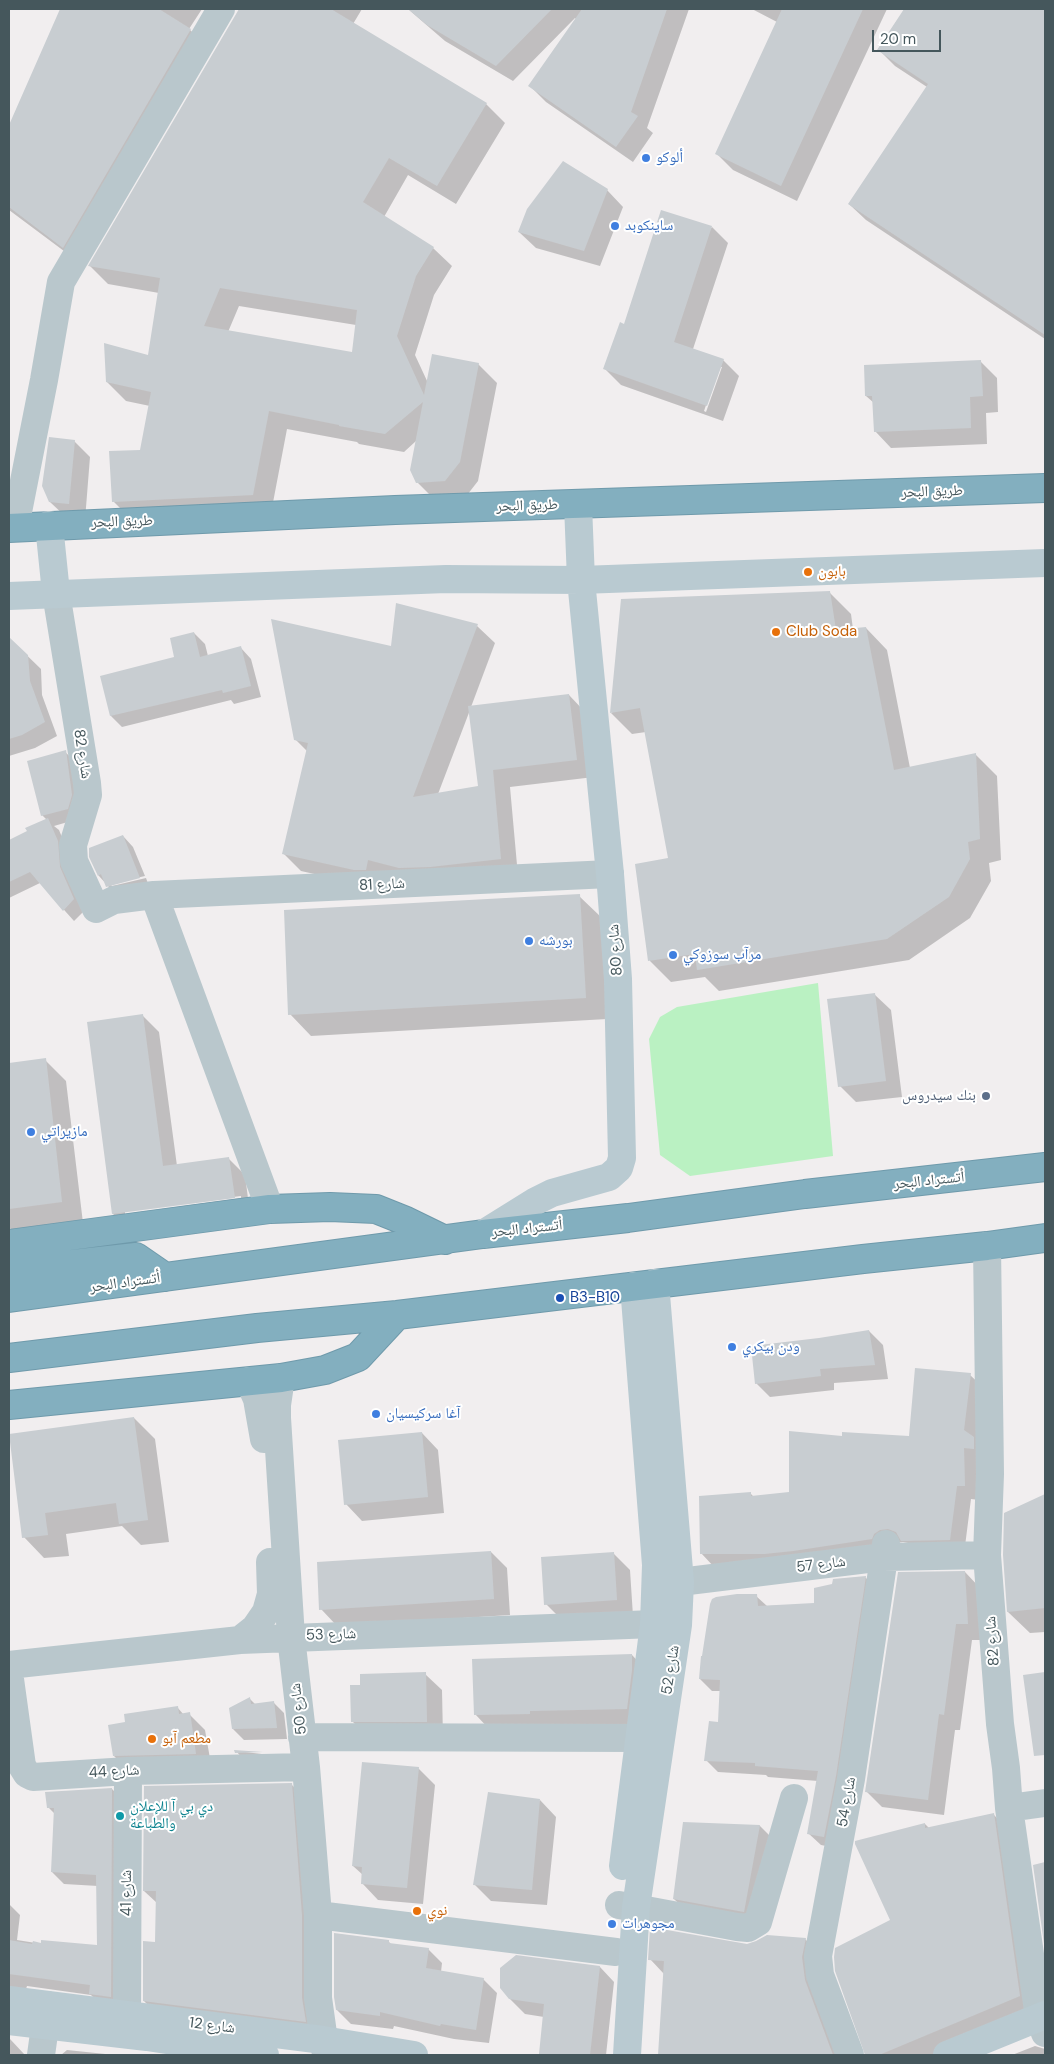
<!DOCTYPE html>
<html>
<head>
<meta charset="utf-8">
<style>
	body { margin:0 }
	#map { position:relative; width:1054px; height:2064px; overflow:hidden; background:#f1eeef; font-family:"DM Sans",sans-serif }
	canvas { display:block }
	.frame { position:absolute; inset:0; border:10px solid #45575c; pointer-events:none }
	.scale { position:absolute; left:872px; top:30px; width:69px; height:22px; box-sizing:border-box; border:2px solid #45575c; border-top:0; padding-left:6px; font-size:15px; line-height:18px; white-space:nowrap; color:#45575c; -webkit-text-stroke:4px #fff; paint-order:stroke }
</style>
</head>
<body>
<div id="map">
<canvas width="1054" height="2064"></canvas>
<div class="frame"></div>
<div class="scale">20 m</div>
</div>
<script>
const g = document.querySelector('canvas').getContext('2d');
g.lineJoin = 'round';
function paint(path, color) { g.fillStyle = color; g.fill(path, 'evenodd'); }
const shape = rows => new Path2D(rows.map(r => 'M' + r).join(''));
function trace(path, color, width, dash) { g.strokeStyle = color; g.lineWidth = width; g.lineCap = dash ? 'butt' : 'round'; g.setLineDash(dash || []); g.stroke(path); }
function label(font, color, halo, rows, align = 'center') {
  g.font = font + ' "DM Sans","Noto Naskh Arabic",sans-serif'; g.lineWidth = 4; g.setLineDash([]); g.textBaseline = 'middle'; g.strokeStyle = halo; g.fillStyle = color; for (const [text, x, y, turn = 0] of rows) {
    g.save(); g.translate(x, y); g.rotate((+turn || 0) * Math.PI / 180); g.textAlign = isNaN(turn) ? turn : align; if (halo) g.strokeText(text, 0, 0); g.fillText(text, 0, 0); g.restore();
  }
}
paint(shape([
	[818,983,833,1156,690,1176,660,1155,649,1039,660,1017,677,1007]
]), '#baf1c2');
paint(shape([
	[61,9,202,9,189,29,207,46,80,263,9,210,9,128],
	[240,9,362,9,353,24,486,104,505,123,456,204,408,175,384,217,433,248,452,266,434,295,415,355,428,383,478,364,497,383,478,481,464,499,436,501,417,482,416,441,404,452,359,444,357,442,287,429,271,513,132,520,113,501,141,451,150,406,126,401,107,382,149,357,159,293,108,284,90,266],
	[239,306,356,325,353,353,228,332],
	[408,9,689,9,647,128,653,133,633,162,546,102,530,86,576,19,575,18,513,81,445,41],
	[752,9,887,9,797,201,733,170,717,154,777,22],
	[905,9,1045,9,1045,339,866,220,849,204,927,87,895,66,878,49],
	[607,190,623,207,600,266,536,248,519,232],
	[712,227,728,243,693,349,723,360,739,376,723,421,621,385,605,369,625,325],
	[719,367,722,367,706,412,704,411],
	[981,362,997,378,998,412,986,413,987,444,891,448,875,431,874,403,866,396],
	[74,441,90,457,85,520,67,518,50,502],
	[829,592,851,614,853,629,866,628,887,650,910,768,975,754,997,776,1001,860,989,863,991,881,970,918,909,960,719,991,705,977,671,982,650,961,636,865,669,859,646,732,632,734,611,713],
	[477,626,495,643,471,707,569,695,586,713,594,777,510,787,518,876,372,887,301,871,284,854,307,751,295,739,392,648],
	[470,710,479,787,438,794],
	[194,633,205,644,208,656,241,648,251,659,261,697,234,704,231,700,122,727,111,716,102,677,176,658],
	[9,638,41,669,42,695,57,736,35,748,9,756],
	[65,752,76,762,78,819,54,826,59,830,68,852,84,911,74,921,40,883,9,898,9,841,28,832,47,820,42,815],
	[123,836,133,847,145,876,110,884,112,886,146,878,150,889,118,897,99,876,91,857],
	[579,896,601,917,607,1019,311,1036,290,1014],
	[874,994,891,1010,902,1097,856,1102,840,1086],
	[143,1016,159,1032,177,1166,229,1159,245,1175,250,1214,129,1230,113,1214],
	[241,1196,241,1198,125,1214,125,1211],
	[45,1060,66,1081,83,1223,13,1232,9,1227,9,1064],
	[869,1331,883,1345,888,1379,834,1383,834,1390,770,1397,756,1383],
	[970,1375,985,1389,979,1500,971,1499,964,1554,903,1542,715,1568,701,1553,751,1494,754,1497,790,1493,844,1438,910,1437],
	[134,1418,155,1439,169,1542,141,1545,122,1526,66,1534,69,1556,44,1558,23,1536],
	[422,1433,438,1450,444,1513,362,1521,346,1504],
	[1045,1496,1045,1632,1030,1633,1008,1612,1005,1513],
	[491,1552,507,1568,510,1615,337,1626,321,1609],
	[614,1554,630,1570,633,1616,562,1620,546,1604],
	[965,1572,981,1589,984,1640,972,1640,960,1730,955,1730,944,1815,882,1807,866,1791],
	[865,1577,877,1589,836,1848,821,1845,808,1833,818,1781,768,1777,766,1775,718,1772,706,1760,719,1723,721,1691,712,1691,700,1679,756,1596,767,1606,815,1604],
	[632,1655,648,1672,643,1725,491,1731,475,1714],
	[1045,1673,1045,1754,1044,1740,1024,1676],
	[425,1674,442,1690,443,1738,368,1737,352,1721],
	[250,1699,256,1705,274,1703,284,1713,287,1739,244,1740,233,1729],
	[177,1707,184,1715,189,1714,205,1730,212,1770,130,1772,114,1756,126,1723],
	[236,1751,262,1754,272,1763,247,1763],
	[418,1768,435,1785,423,1904,378,1900,362,1883,363,1875,353,1866],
	[291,1784,305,1798,319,2035,158,2015,144,2001,156,1943,157,1903,144,1891],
	[112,1789,124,1801,123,2008,102,2006,91,1995,27,1986,26,1989,9,1987,9,1904,20,1915,17,1940,42,1944,98,1946,98,1886,64,1884,52,1872,55,1814,49,1808],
	[540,1800,556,1817,547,1905,491,1901,475,1885],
	[994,1815,1009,1830,1035,2012,933,2055,865,2055,892,1921,856,1842,925,1824,929,1828],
	[684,1824,760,1826,776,1842,760,1927,691,1915,674,1899],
	[1045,1863,1045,1942,1034,1866],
	[805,1939,823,1957,844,2055,659,2055,664,1974,650,1959,747,1945],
	[388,1941,392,1945,428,1949,442,1963,441,1972,483,1979,497,1993,489,2043,454,2039,394,2026,393,2029,351,2024,337,2010],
	[600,1967,614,1982,606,2055,542,2055,540,2054,544,2017,525,2014,510,1999],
	[9,2039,10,2039,25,2055,9,2055],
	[1035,2046,1045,2049,1045,2055,1012,2055],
	[67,2050,115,2055,61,2055]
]), '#0003');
paint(shape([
	[60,9,159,9,191,29,63,248,9,207,9,125],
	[239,9,331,9,487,103,437,186,389,158,363,202,434,247,416,276,397,336,424,395,432,354,479,363,460,462,445,481,416,483,410,470,423,402,385,434,339,426,339,425,269,411,253,495,112,502,109,451,140,450,151,392,106,382,104,343,148,355,160,278,88,266],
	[220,288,357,310,352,352,204,326],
	[408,9,552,9,496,66,427,25],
	[582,9,667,9,631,112,638,116,616,147,528,86],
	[782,9,863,9,781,186,715,154],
	[904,9,1045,9,1045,335,848,204,928,84,877,50],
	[563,161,608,189,584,251,518,232,527,209],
	[661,210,712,226,674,342,724,359,707,406,603,369,620,322,624,324],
	[981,360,983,396,970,397,971,428,874,432,872,396,865,396,864,365],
	[49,437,75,440,69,504,49,502,42,486],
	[830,591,836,630,866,627,894,770,976,753,980,839,968,842,970,859,949,897,887,939,697,970,695,954,648,961,635,864,668,858,640,708,610,713,621,599],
	[396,603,478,624,413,797,478,786,468,706,569,694,577,760,493,770,501,859,430,867,399,868,368,860,366,870,354,870,282,854,308,743,294,740,271,619,391,646],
	[194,632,200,657,241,646,251,686,223,693,222,690,110,716,100,676,174,657,170,638],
	[9,637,28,655,30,681,45,722,22,735,9,739],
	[66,750,72,795,68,809,41,816,27,761],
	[48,818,58,841,60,867,74,899,63,911,30,872,9,882,9,840,27,831,25,828],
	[123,835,140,878,106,887,101,874,98,876,89,857,89,848],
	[580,894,586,998,288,1015,284,910],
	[875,993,886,1081,838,1087,827,999],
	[143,1014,163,1166,229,1157,235,1198,112,1214,87,1022],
	[46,1058,62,1202,9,1209,9,1063],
	[869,1330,875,1365,820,1369,821,1376,755,1384,751,1346,819,1338],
	[915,1368,971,1373,964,1430,974,1437,974,1449,964,1448,965,1486,957,1486,950,1540,901,1541,896,1532,888,1529,880,1530,874,1534,872,1539,793,1551,764,1554,700,1554,699,1496,751,1492,751,1496,789,1492,789,1431,842,1436,842,1432,909,1436],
	[134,1417,148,1520,119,1524,116,1503,45,1513,48,1535,22,1538,9,1434],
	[422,1432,428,1497,344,1505,338,1440],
	[1045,1494,1045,1608,1007,1612,1003,1555,1004,1513],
	[491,1551,494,1599,319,1610,317,1562],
	[614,1552,617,1600,544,1605,541,1557],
	[965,1571,968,1624,956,1624,944,1715,939,1714,928,1800,865,1792,898,1572],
	[866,1576,836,1776,824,1837,807,1834,818,1771,755,1766,755,1763,704,1761,709,1721,718,1722,720,1680,699,1679,701,1656,702,1656,710,1604,712,1599,716,1597,737,1594,757,1594,758,1606,814,1603,814,1588,832,1584,833,1579],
	[632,1654,632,1670,627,1709,530,1711,530,1714,474,1715,472,1659],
	[426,1672,427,1722,351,1722,350,1685,360,1685,360,1674],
	[1045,1672,1045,1755,1034,1756,1023,1675],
	[250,1697,251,1704,274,1701,277,1728,232,1729,229,1708],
	[178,1706,179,1714,190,1712,196,1754,113,1756,108,1725,125,1722,124,1714],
	[234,1750,263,1752,235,1753],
	[362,1762,419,1767,407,1888,361,1884,362,1867,352,1866],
	[292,1783,302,1916,302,1998,306,2022,143,2001,143,1941,155,1942,156,1891,143,1891,144,1786],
	[112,1788,111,1997,89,1994,90,1985,9,1974,9,1940,32,1944,33,1941,41,1943,41,1940,97,1945,96,1875,51,1872,54,1808,47,1808,45,1792],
	[488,1792,540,1799,532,1890,473,1885],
	[994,1813,1020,1996,879,2055,865,2055,835,1971,834,1957,835,1948,890,1920,855,1844,855,1841,925,1823,925,1828],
	[683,1822,760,1825,744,1912,673,1899],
	[1045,1862,1045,1951,1033,1865],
	[650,1927,747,1944,756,1941,767,1935,806,1938,802,1957,805,1980,833,2055,658,2055,664,1961,648,1960],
	[334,1933,389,1940,389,1943,429,1948,426,1968,484,1978,476,2030,441,2024,440,2026,380,2012,380,2016,336,2010,334,1997],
	[516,1955,600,1966,590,2055,539,2054,544,2004,509,1999,500,1988,500,1968]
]), '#c8cdd1');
const highway = shape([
	[9,528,395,510,1045,488],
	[9,1244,270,1209,330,1207,376,1209,406,1221,445,1240],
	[9,1271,136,1257,165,1277],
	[9,1298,483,1234,628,1218,805,1194,1045,1167],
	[9,1358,257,1328,397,1315,863,1259,987,1246,1045,1238],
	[9,1405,281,1378,325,1370,358,1357,397,1315]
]);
trace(highway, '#6f9aab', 30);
trace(shape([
	[15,527,44,380,61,282,221,9],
	[56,593,87,783,88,795,73,845,74,861,96,909,114,900,154,895,610,874],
	[154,895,270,1209],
	[987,1246,990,1474,987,1555,1000,1724,1006,1768,1009,1808,1039,2017,1045,2033],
	[281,1378,277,1405,277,1418,291,1637,306,1767,318,1915,318,1998,326,2055],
	[249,1381,257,1399,264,1439],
	[657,1581,680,1582,884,1557,987,1555],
	[240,1640,255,1628,266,1612,271,1594,270,1562],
	[9,1665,240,1640,654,1624],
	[9,1672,22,1766,27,1774,33,1777,128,1771,306,1767],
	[302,1737,639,1738],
	[1009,1808,1045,1803],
	[619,1905,737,1927,748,1928,758,1922,794,1798],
	[318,1915,616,1952],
	[127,2015,128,1771],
	[41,2055,48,2005],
	[850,2055,820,1975,818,1956,851,1779,886,1544]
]), '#b9c7cc', 28);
trace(shape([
	[49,525,56,593],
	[9,596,446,579,581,580,1045,563],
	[483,1234,536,1201,552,1193,609,1177,619,1168,622,1158,618,979,610,874,581,580,578,505],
	[623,1866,654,1624,656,1565,634,1286],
	[9,2000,323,2040,414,2055],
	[9,2021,147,2037,265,2055],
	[627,2055,636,1907,678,1625,680,1582,655,1283],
	[947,2055,1045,2015]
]), '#b9cad1', 28);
trace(highway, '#83afbf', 28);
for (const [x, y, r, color] of [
	[646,158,5,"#3f7fe0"],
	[615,226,5,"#3f7fe0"],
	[808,572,5,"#e8710a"],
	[776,632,5,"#e8710a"],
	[529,941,5,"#3f7fe0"],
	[673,955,5,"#3f7fe0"],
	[986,1096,5,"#5c6f8a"],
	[31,1132,5,"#3f7fe0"],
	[560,1298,5,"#1a4fb4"],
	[732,1347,5,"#3f7fe0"],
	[376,1414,5,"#3f7fe0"],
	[152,1739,5,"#e8710a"],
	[120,1816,5,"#0f9aa8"],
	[417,1911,5,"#e8710a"],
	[612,1924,5,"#3f7fe0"]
]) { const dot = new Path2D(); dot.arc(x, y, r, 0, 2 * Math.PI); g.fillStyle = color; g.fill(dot); trace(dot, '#fff', 2); }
label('15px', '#366cbe', '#fff', [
	["ألوكو",656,158],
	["ساينكوبد",625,226],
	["بورشه",539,941],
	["مرآب سوزوكي",683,955],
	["مازيراتي",41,1132],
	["ودن بيكري",742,1347],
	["آغا سركيسيان",386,1414],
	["مجوهرات",622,1924]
], 'left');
label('15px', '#45575c', '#fff', [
	["طريق البحر",932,492,-2],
	["طريق البحر",527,506,-2],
	["طريق البحر",122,522,-2],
	["شارع 82",82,754,81],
	["شارع 81",382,885,-3],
	["شارع 80",616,950,-94],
	["أتستراد البحر",929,1181,-6],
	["أتستراد البحر",527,1229,-6],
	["أتستراد البحر",125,1283,-8],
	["شارع 57",821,1565,-7],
	["شارع 53",331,1635,-2],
	["شارع 82",993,1641,-94],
	["شارع 52",671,1670,-81],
	["شارع 50",299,1709,-97],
	["شارع 44",114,1772,-3],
	["شارع 54",847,1802,-80],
	["شارع 41",127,1893,-90],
	["شارع 12",212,2026,7]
]);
label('15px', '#c56008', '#fff', [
	["بابون",818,572],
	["Club Soda",786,632],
	["مطعم آبو",162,1739],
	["نوي",427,1911]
], 'left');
label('15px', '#4e5e75', '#fff', [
	["بنك سيدروس",976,1096]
], 'right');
label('15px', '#164399', '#fff', [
	["B3-B10",570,1298]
], 'left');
label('15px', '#0d838f', '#fff', [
	["دي بي آ للإعلان",130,1807],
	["والطباعة",130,1824]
], 'left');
</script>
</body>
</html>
